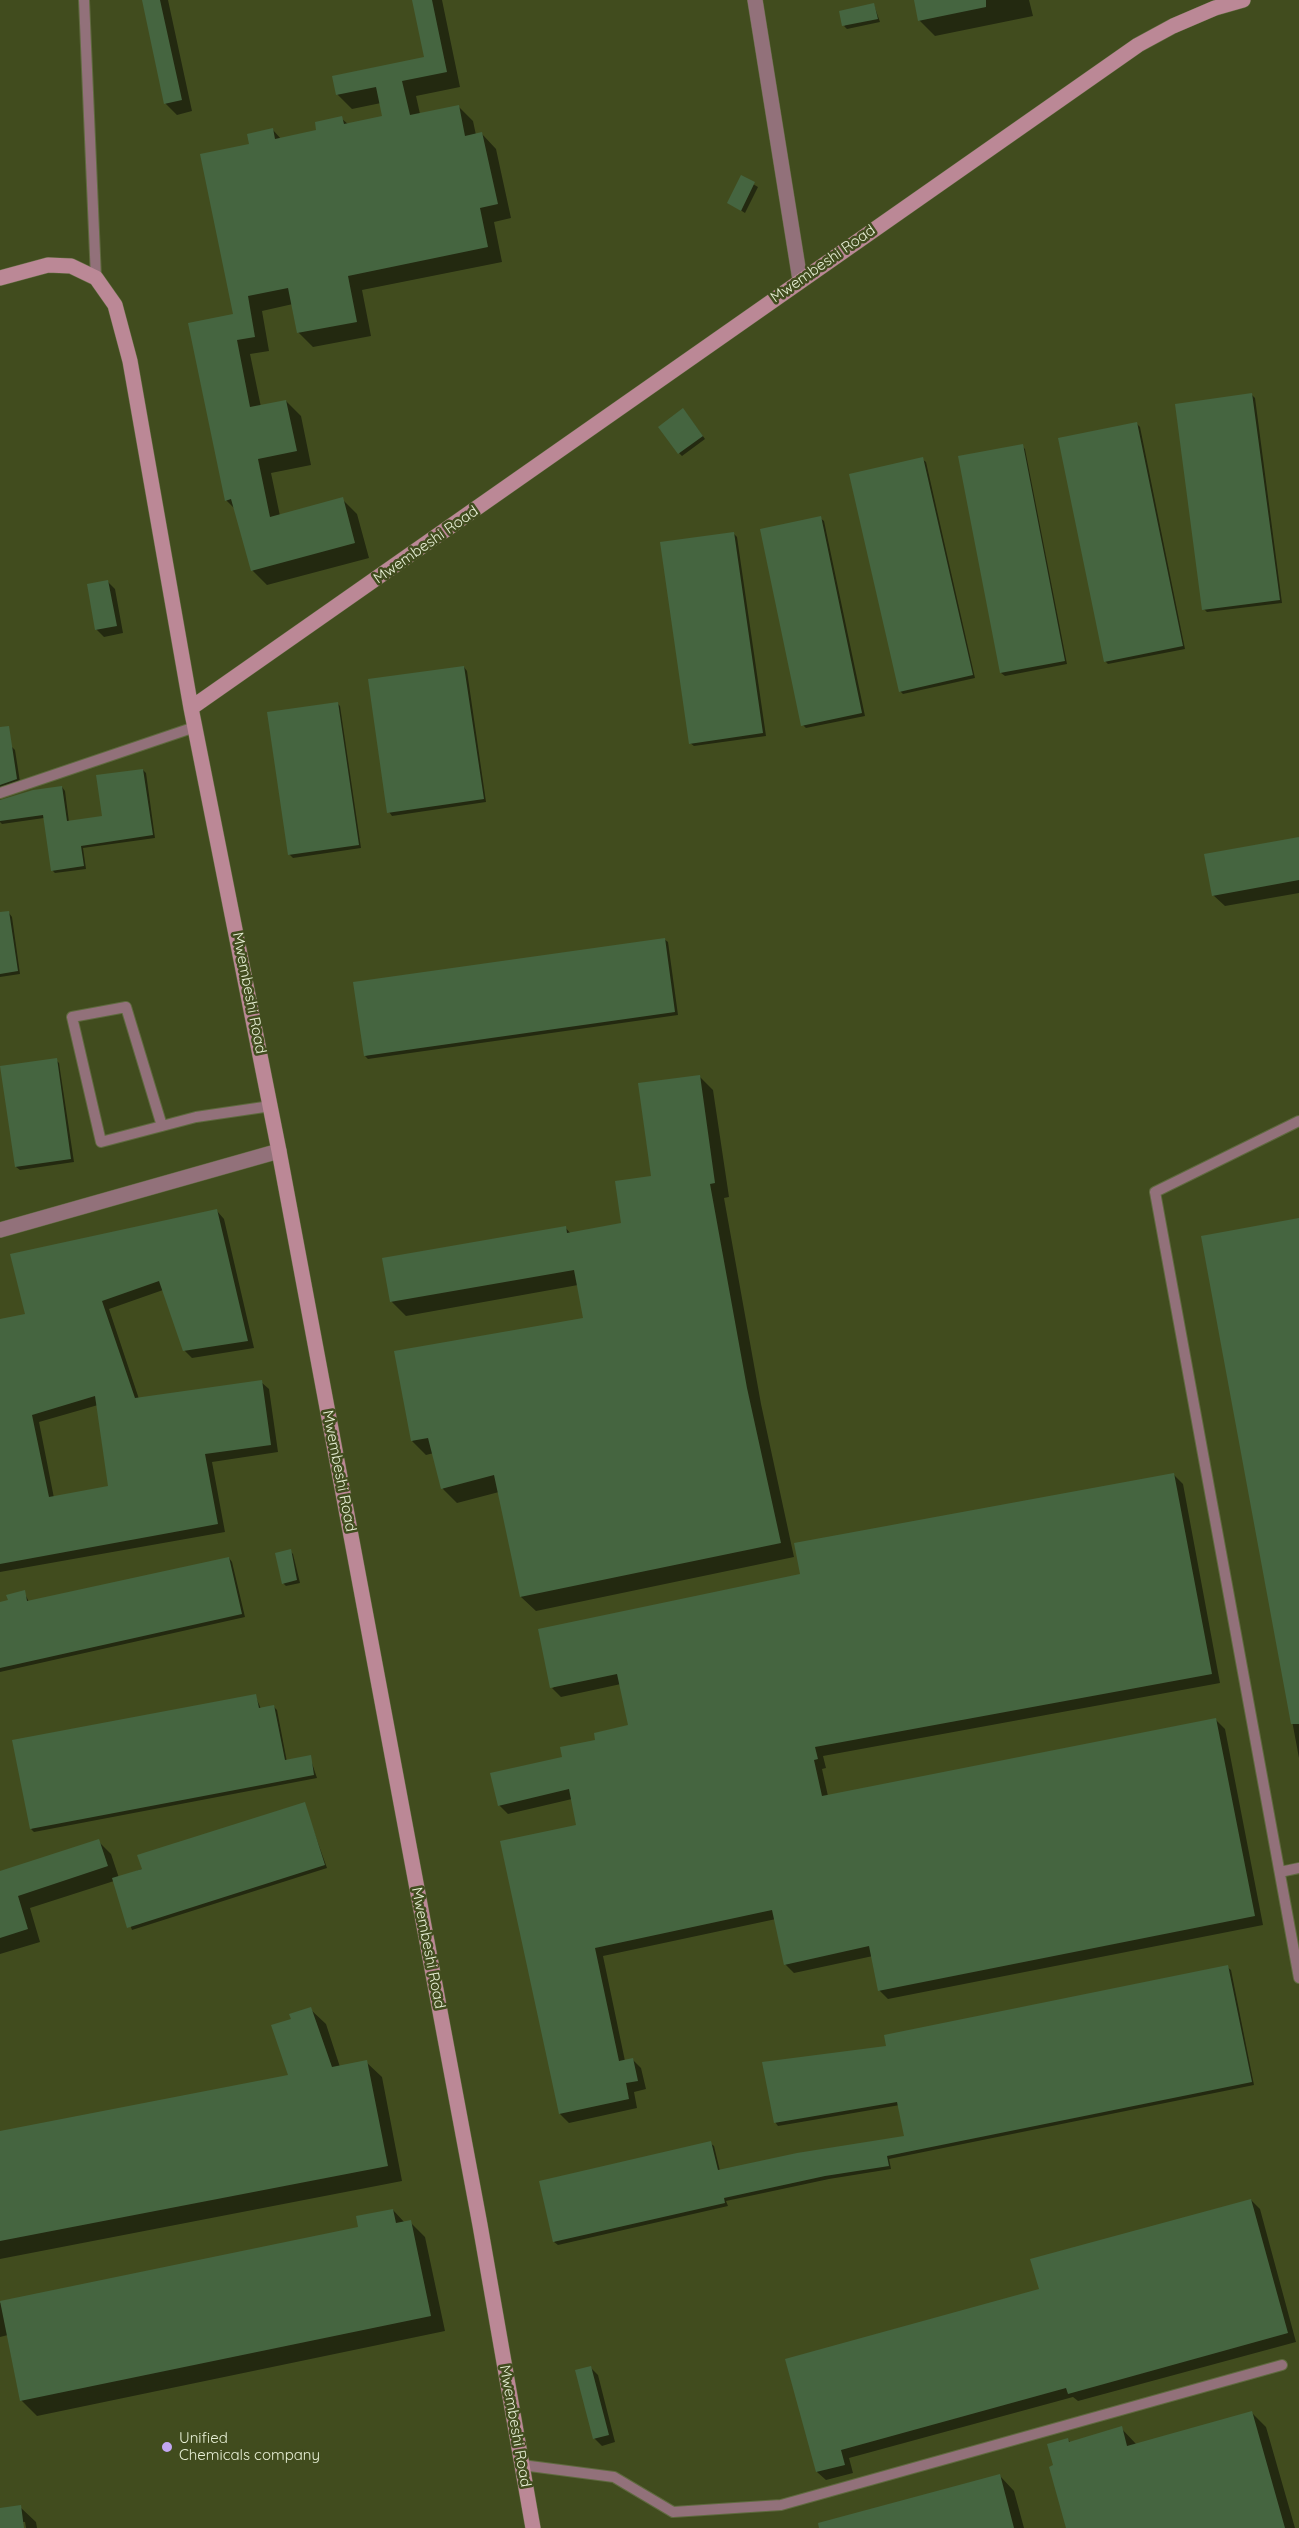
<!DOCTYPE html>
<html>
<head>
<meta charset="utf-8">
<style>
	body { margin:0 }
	canvas { display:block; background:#414c1e }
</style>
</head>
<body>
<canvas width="1299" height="2528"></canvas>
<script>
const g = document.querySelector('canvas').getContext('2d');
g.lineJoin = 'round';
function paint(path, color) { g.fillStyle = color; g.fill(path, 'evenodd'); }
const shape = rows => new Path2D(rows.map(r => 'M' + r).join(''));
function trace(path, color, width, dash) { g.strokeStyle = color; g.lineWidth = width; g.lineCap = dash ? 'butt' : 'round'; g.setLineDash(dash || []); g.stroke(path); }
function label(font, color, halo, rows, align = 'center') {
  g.font = font + ' Quicksand,sans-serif'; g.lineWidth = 5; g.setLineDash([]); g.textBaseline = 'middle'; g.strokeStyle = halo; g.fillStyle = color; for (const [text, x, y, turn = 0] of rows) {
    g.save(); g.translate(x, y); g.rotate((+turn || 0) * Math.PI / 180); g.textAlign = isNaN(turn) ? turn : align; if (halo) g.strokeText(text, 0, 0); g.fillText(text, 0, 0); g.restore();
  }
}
paint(shape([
	[143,0,168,0,192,111,177,115,165,103],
	[414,0,442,0,460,87,416,96,420,114,458,106,473,121,476,135,482,134,496,149,511,218,494,222,502,262,362,290,371,336,313,347,298,332,293,304,262,311,269,351,250,354,261,407,286,401,301,416,311,465,271,473,280,516,342,499,357,514,369,558,267,585,252,570,236,510,226,500,235,315,251,146,273,130,281,139,318,131,341,118,349,125,384,118,381,103,352,109,337,94,426,58],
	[915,0,1029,0,1033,16,935,36,919,20],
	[874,5,880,22,847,29,844,26],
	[741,177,758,187,745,213,729,203],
	[1252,395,1255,398,1282,603,1207,612,1204,609],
	[686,413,705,439,682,456,679,453],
	[1136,423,1140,427,1185,649,1108,664,1105,661],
	[1022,446,1025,449,1067,664,1005,676,1001,673],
	[922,459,926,462,975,678,903,694,900,691],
	[820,518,824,521,865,716,806,728,803,725],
	[733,533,737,537,766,736,694,746,690,743],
	[108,582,115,589,123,633,104,637,96,629],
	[464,667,467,671,486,802,392,816,389,812],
	[337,703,340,706,361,848,293,858,289,854],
	[11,746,15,750,20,782,0,790,0,748],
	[143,770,146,773,155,838,83,848,86,869,55,873,52,870,44,818,2,824,0,822,0,801,62,787,65,791,69,822,104,817],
	[1299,837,1299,893,1225,906,1213,895],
	[9,913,12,917,20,974,0,977,0,915],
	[664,939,668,942,678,1015,368,1059,365,1056],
	[56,1060,59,1063,74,1162,20,1170,16,1167],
	[699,1076,713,1090,729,1197,724,1198,761,1404,794,1557,536,1611,521,1597,499,1492,457,1503,443,1489,434,1453,426,1455,412,1441,584,1319,578,1285,406,1316,391,1301,565,1227,571,1234,622,1224,653,1177],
	[217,1211,224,1219,254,1348,192,1358,185,1351,163,1290,109,1309,139,1399,261,1382,269,1389,278,1452,212,1462,225,1532,0,1572,0,1320,27,1315],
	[98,1405,110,1488,54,1498,39,1422],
	[1299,1220,1299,1758,1202,1238],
	[1174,1475,1183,1484,1220,1683,823,1756,826,1768,822,1769,828,1796,1216,1720,1225,1729,1263,1925,888,1999,879,1990,873,1956,794,1973,785,1964,776,1919,603,1956,625,2061,632,2059,641,2068,646,2089,634,2092,637,2108,569,2123,560,2114,578,1826,572,1799,508,1814,499,1805,564,1758,630,1727,621,1684,561,1697,552,1688,801,1575],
	[290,1551,293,1554,300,1583,286,1586,283,1583],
	[229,1558,232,1562,245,1617,0,1672,0,1604,9,1601,24,1592,29,1602],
	[255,1695,261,1709,274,1707,277,1710,287,1762,310,1757,317,1778,34,1832,31,1829],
	[304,1804,327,1868,132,1930,114,1881,30,1908,40,1942,0,1954,0,1873,98,1841,111,1854,119,1878],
	[1227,1967,1231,1970,1254,2085,889,2159,891,2169,829,2179,726,2201,728,2206,558,2245,554,2242,710,2143,714,2146,720,2171,906,2137,900,2105,778,2126,775,2122,888,2048],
	[310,2009,326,2024,340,2067,366,2062,382,2077,402,2181,0,2259,0,2132,290,2076,293,2020],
	[1251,2200,1260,2209,1296,2342,1078,2401,1073,2397,849,2458,853,2473,826,2480,817,2472,787,2360,1041,2290],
	[393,2210,405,2223,410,2222,425,2237,445,2331,37,2416,21,2400,8,2335,0,2337,0,2303,360,2228],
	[591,2368,598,2375,615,2442,602,2446,594,2438],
	[1251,2412,1266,2427,1295,2528,1067,2528,1055,2466,1067,2439,1071,2443,1121,2428,1137,2445],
	[1000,2476,1014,2491,1024,2528,830,2528],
	[20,2507,36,2522,37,2528,26,2528,25,2522,22,2522,22,2528,0,2528,0,2510]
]), '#0007');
paint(shape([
	[142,0,160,0,182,100,164,104],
	[412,0,432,0,447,72,402,81,410,115,459,105,465,136,482,132,498,204,480,208,488,247,348,276,357,322,297,333,288,288,248,296,255,337,237,340,250,407,286,400,297,451,258,459,270,517,343,497,355,543,251,571,231,499,225,501,188,323,233,314,200,154,249,144,247,134,273,128,275,139,316,130,315,122,342,116,344,124,382,116,376,87,336,95,332,76,424,57],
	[914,0,986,0,986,7,918,21],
	[874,3,878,19,842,26,839,11],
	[741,175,755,182,741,211,727,203],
	[1252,393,1280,600,1202,610,1175,404],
	[683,408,703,436,678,454,658,427],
	[1137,422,1183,646,1104,662,1058,438],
	[1023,444,1065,661,1000,673,958,456],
	[923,457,973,675,899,692,849,474],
	[821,516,862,713,801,726,760,529],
	[734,532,763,733,689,744,660,542],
	[108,580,117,626,95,630,87,584],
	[464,666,484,799,387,813,368,679],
	[338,702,359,845,288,855,267,712],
	[9,726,17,779,0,785,0,727],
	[143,769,153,835,81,846,84,866,51,871,43,815,0,821,0,800,33,790,62,786,67,821,102,816,96,775],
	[1299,837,1299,880,1212,896,1204,854],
	[9,911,18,971,0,974,0,912],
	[665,938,675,1012,364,1056,353,982],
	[57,1058,71,1159,15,1167,0,1066],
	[700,1075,715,1183,710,1184,747,1388,781,1543,520,1597,494,1475,441,1489,428,1438,411,1441,394,1351,583,1318,574,1270,390,1302,382,1258,566,1226,567,1233,621,1223,615,1181,651,1176,638,1083],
	[217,1209,248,1341,183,1351,159,1281,102,1301,135,1398,262,1380,271,1445,205,1454,218,1524,0,1564,0,1319,25,1314,10,1254],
	[95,1396,108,1486,49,1497,32,1415],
	[1299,1218,1299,1724,1291,1724,1201,1236],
	[1174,1473,1212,1674,815,1747,818,1759,814,1760,822,1796,1216,1718,1255,1916,878,1991,869,1946,784,1965,772,1910,595,1948,619,2061,633,2058,638,2081,626,2083,629,2099,559,2114,500,1841,576,1825,569,1789,498,1806,490,1773,562,1757,560,1747,595,1740,594,1733,628,1725,617,1674,550,1688,538,1629,800,1574,794,1543],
	[291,1549,297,1580,282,1584,275,1553],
	[229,1557,242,1614,0,1668,0,1602,8,1600,6,1595,25,1590,27,1601],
	[256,1694,259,1708,274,1705,285,1760,311,1755,314,1775,30,1829,12,1740],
	[305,1802,325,1865,127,1928,112,1878,142,1869,137,1855],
	[99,1839,108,1866,18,1896,28,1929,0,1938,0,1871],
	[1228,1965,1252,2082,887,2156,889,2166,825,2176,724,2198,725,2203,553,2242,539,2181,711,2141,718,2170,797,2153,904,2136,897,2102,774,2123,762,2062,886,2046,884,2035],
	[311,2007,332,2067,367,2060,388,2166,0,2241,0,2131,288,2075,271,2025,291,2019,289,2014],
	[1251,2199,1288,2333,1068,2394,1066,2388,841,2450,845,2465,816,2472,785,2359,1039,2289,1030,2259],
	[393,2209,396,2223,411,2220,431,2316,20,2401,0,2301,358,2227,356,2216],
	[591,2366,609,2435,593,2439,575,2370],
	[1252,2411,1285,2528,1066,2528,1049,2467,1053,2465,1047,2444,1068,2438,1069,2442,1122,2426,1127,2446],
	[1000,2474,1014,2528,819,2528,818,2523],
	[21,2505,24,2528,0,2528,0,2508]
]), '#456540');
const lane = shape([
	[84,0,96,278],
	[0,793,195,727],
	[1299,1121,1155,1192,1299,1978],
	[162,1126,126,1007,72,1017,101,1142,162,1126,196,1117,271,1106],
	[1280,1872,1299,1868],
	[522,2465,614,2477,673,2512,781,2505,1282,2365]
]);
const street = shape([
	[755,0,800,280],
	[0,1230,279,1151]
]);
const secondary = shape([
	[0,278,48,265,71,266,96,278,115,305,130,361,191,708,279,1151,480,2225,533,2528],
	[191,708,1138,45,1173,26,1215,8,1243,0]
]);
trace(lane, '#5f6a3f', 12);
trace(street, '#5f6a3f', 16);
trace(secondary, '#5f6a3f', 16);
trace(lane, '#92717a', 10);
trace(street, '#92717a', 15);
trace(secondary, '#bb8896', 15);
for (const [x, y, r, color] of [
	[167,2447,6,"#c3a7f2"]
]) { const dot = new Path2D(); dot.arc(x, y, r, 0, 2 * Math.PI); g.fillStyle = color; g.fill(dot); trace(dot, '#414c1e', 2); }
label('15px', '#e8f0d6', '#414c1e', [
	["Mwembeshi Road",823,264,-35],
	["Mwembeshi Road",426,545,-35],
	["Mwembeshi Road",249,993,79],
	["Mwembeshi Road",339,1471,79],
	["Mwembeshi Road",428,1948,79],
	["Mwembeshi Road",515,2426,80]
]);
label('15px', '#e8f0d6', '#414c1e', [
	["Unified",179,2438],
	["Chemicals company",179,2455]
], 'left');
</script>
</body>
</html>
